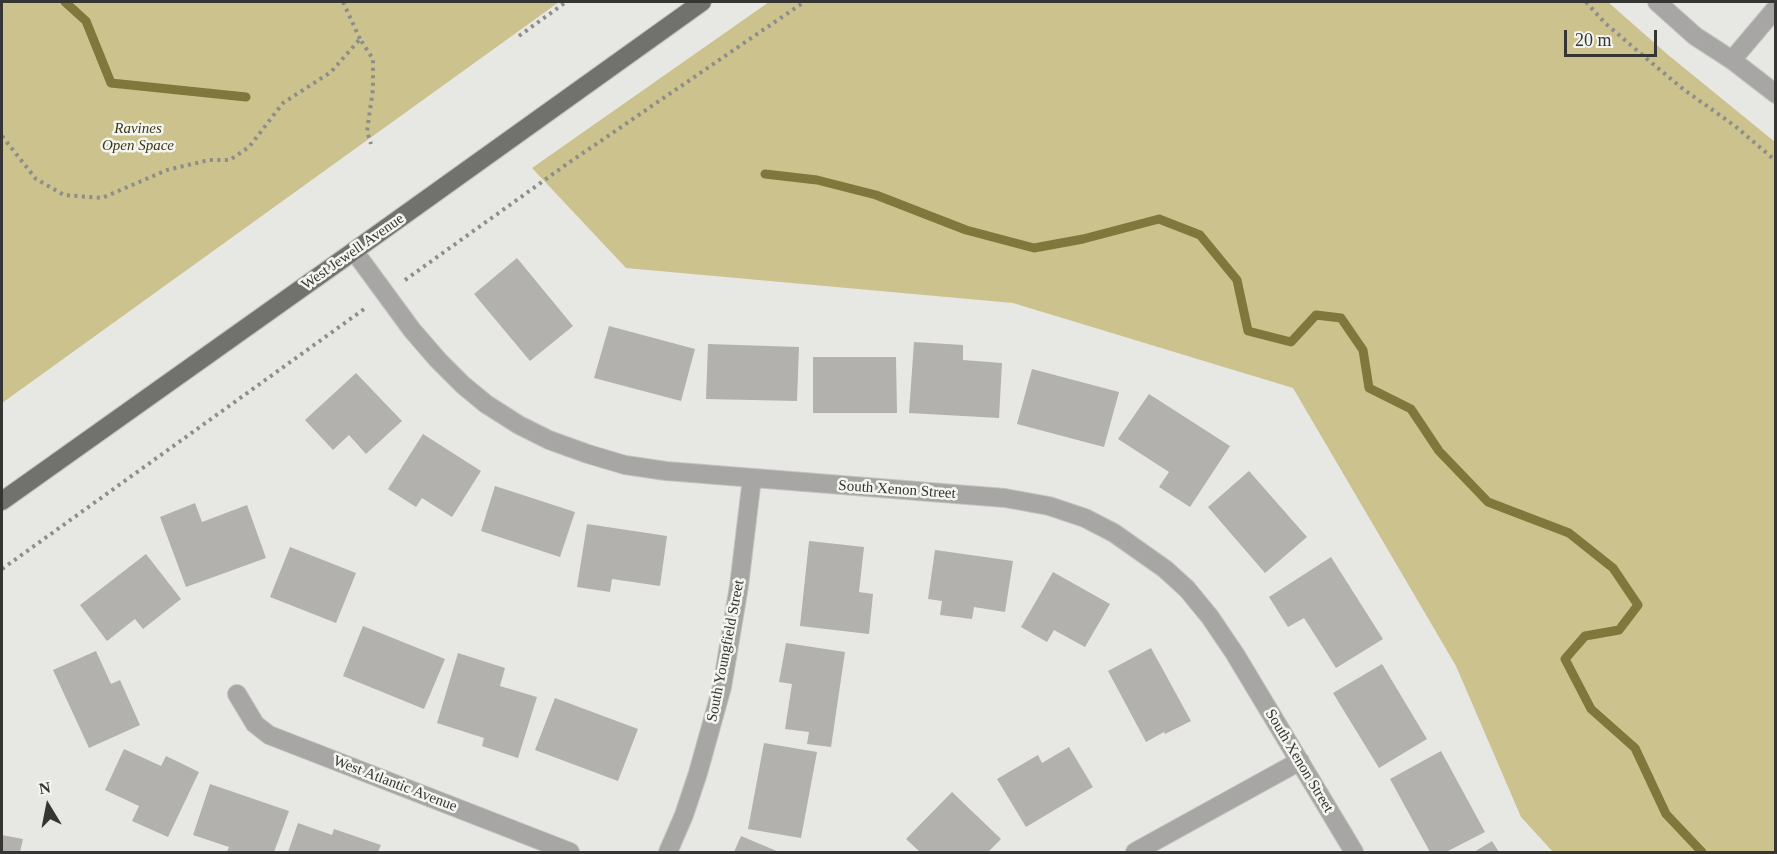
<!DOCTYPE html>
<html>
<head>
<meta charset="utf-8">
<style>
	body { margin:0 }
	#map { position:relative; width:1777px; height:854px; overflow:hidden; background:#e7e7e3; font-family:Georgia,serif }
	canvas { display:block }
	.frame { position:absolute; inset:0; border:3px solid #353533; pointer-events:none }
	.north { position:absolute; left:18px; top:776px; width:60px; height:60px; -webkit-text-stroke:4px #f4f4f0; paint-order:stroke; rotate:350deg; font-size:16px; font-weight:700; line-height:24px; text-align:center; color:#353533 }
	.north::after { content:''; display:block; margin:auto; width:21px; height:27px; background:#353533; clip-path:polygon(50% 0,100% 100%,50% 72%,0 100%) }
	.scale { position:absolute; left:1564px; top:30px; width:93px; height:27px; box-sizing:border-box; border:3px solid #353533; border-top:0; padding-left:8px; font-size:18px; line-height:21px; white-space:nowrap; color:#353533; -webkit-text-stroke:4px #f4f4f0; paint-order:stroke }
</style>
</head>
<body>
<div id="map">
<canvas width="1777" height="854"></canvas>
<div class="frame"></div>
<div class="north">N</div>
<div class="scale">20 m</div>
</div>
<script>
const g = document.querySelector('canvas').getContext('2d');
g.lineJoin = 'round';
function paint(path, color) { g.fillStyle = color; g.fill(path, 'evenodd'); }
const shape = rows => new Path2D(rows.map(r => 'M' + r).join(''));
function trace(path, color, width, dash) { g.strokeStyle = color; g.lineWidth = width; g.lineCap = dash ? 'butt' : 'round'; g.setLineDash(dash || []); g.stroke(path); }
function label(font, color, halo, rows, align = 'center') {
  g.font = font + ' Georgia,serif'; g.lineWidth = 5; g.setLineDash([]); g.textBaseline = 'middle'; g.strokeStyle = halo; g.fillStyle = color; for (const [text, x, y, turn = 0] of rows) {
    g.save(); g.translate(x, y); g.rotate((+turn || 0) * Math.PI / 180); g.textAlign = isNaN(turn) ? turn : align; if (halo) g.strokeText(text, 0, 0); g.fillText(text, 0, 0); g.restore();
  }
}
paint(shape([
	[2,2,559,2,2,403],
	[769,2,1608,2,1667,54,1775,142,1775,852,1553,852,1521,817,1456,666,1293,388,1013,303,626,268,532,168]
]), '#cbc28e');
trace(shape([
	[65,2,86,21,111,83,246,97],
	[765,174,817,180,876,195,966,230,1034,248,1083,239,1159,219,1200,235,1237,280,1248,331,1291,342,1316,315,1341,318,1363,350,1369,388,1411,409,1439,451,1488,502,1569,533,1613,568,1638,605,1619,630,1585,636,1565,659,1591,709,1635,748,1666,814,1702,852]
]), '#80773d', 9);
paint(shape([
	[517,258,573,326,530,361,474,294],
	[609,326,695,349,681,401,594,378],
	[914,342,963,345,963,360,1002,363,999,418,909,413],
	[708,344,799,347,797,401,706,399],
	[813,357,896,357,897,413,813,413],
	[1032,369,1119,392,1104,447,1017,424],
	[356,373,402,421,366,454,349,435,333,450,305,420],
	[1149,394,1230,446,1190,507,1159,487,1169,472,1118,439],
	[423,434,481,471,452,517,422,498,416,507,388,489],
	[1249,471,1307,537,1265,573,1208,507],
	[495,486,575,512,560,557,481,531],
	[195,503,202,522,247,505,266,558,186,587,160,517],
	[587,524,667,536,660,586,612,579,610,592,577,587],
	[809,541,864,547,859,592,873,594,869,634,800,626],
	[290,547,356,573,336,623,270,597],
	[935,550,1013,561,1005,612,974,607,972,619,940,615,942,601,928,599],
	[146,554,181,599,143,629,135,619,107,641,80,605],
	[1331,557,1383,639,1336,668,1304,618,1288,627,1269,597],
	[1053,572,1110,604,1085,647,1054,630,1047,642,1021,627],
	[363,626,445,659,424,709,343,676],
	[786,643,845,652,831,747,807,744,809,732,785,729,792,684,779,682],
	[1151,648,1191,721,1165,734,1164,732,1146,742,1108,671],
	[96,651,111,684,120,680,140,725,89,748,53,670],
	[458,653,505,668,500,686,537,697,518,758,482,746,484,738,437,723],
	[1382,664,1427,739,1379,768,1333,693],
	[555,698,638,729,618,781,535,750],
	[764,743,817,752,801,838,748,829],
	[1069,747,1093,787,1026,827,997,779,1038,755,1042,763],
	[124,749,161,766,166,756,199,772,168,837,132,821,139,806,105,790],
	[1441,751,1485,832,1446,852,1430,852,1390,779],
	[210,784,289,811,274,852,227,852,229,847,193,835],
	[952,792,1001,839,988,852,920,852,906,839],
	[298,823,332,835,334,829,381,845,378,852,288,852],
	[2,835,23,839,20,852,2,852],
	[741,836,779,852,734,852],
	[1492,841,1499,852,1474,852]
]), '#b2b1ae');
const minor = shape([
	[1657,2,1695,36,1732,60,1776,94],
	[1732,60,1776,8],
	[354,251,412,330,438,360,463,385,486,404,519,425,549,440,588,454,625,465,666,471,1005,498,1049,506,1085,518,1114,533,1165,569,1187,589,1210,617,1235,654,1354,852],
	[237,694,255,724,269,735,570,852],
	[668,852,684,815,698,773,722,687,739,586,752,478],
	[1135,852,1300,761]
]);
const major = shape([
	[2,501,354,251,702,2]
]);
trace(minor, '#c3c3c0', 20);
trace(major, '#c3c3c0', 20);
trace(shape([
	[343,2,360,39],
	[1586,2,1605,23,1640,53,1683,89,1735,126,1776,161],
	[519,36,566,2],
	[2,136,36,179,64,195,102,198,167,170,209,160,230,160,249,147,283,103,331,72,360,39,373,59,373,89,367,131,371,144],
	[405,280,567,164,804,2],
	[2,569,367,307]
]), '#8d8d8a', 4, [3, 4.5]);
trace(minor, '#a7a6a5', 18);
trace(major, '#71716e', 18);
label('italic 15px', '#3e3814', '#f4f4f0', [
	["Ravines",138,129],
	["Open Space",138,146]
]);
label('15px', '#353533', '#f4f4f0', [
	["West Jewell Avenue",353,252,-35],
	["South Xenon Street",897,490,4],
	["South Youngfield Street",726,651,-79],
	["South Xenon Street",1299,761,59],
	["West Atlantic Avenue",395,784,21]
]);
</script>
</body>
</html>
